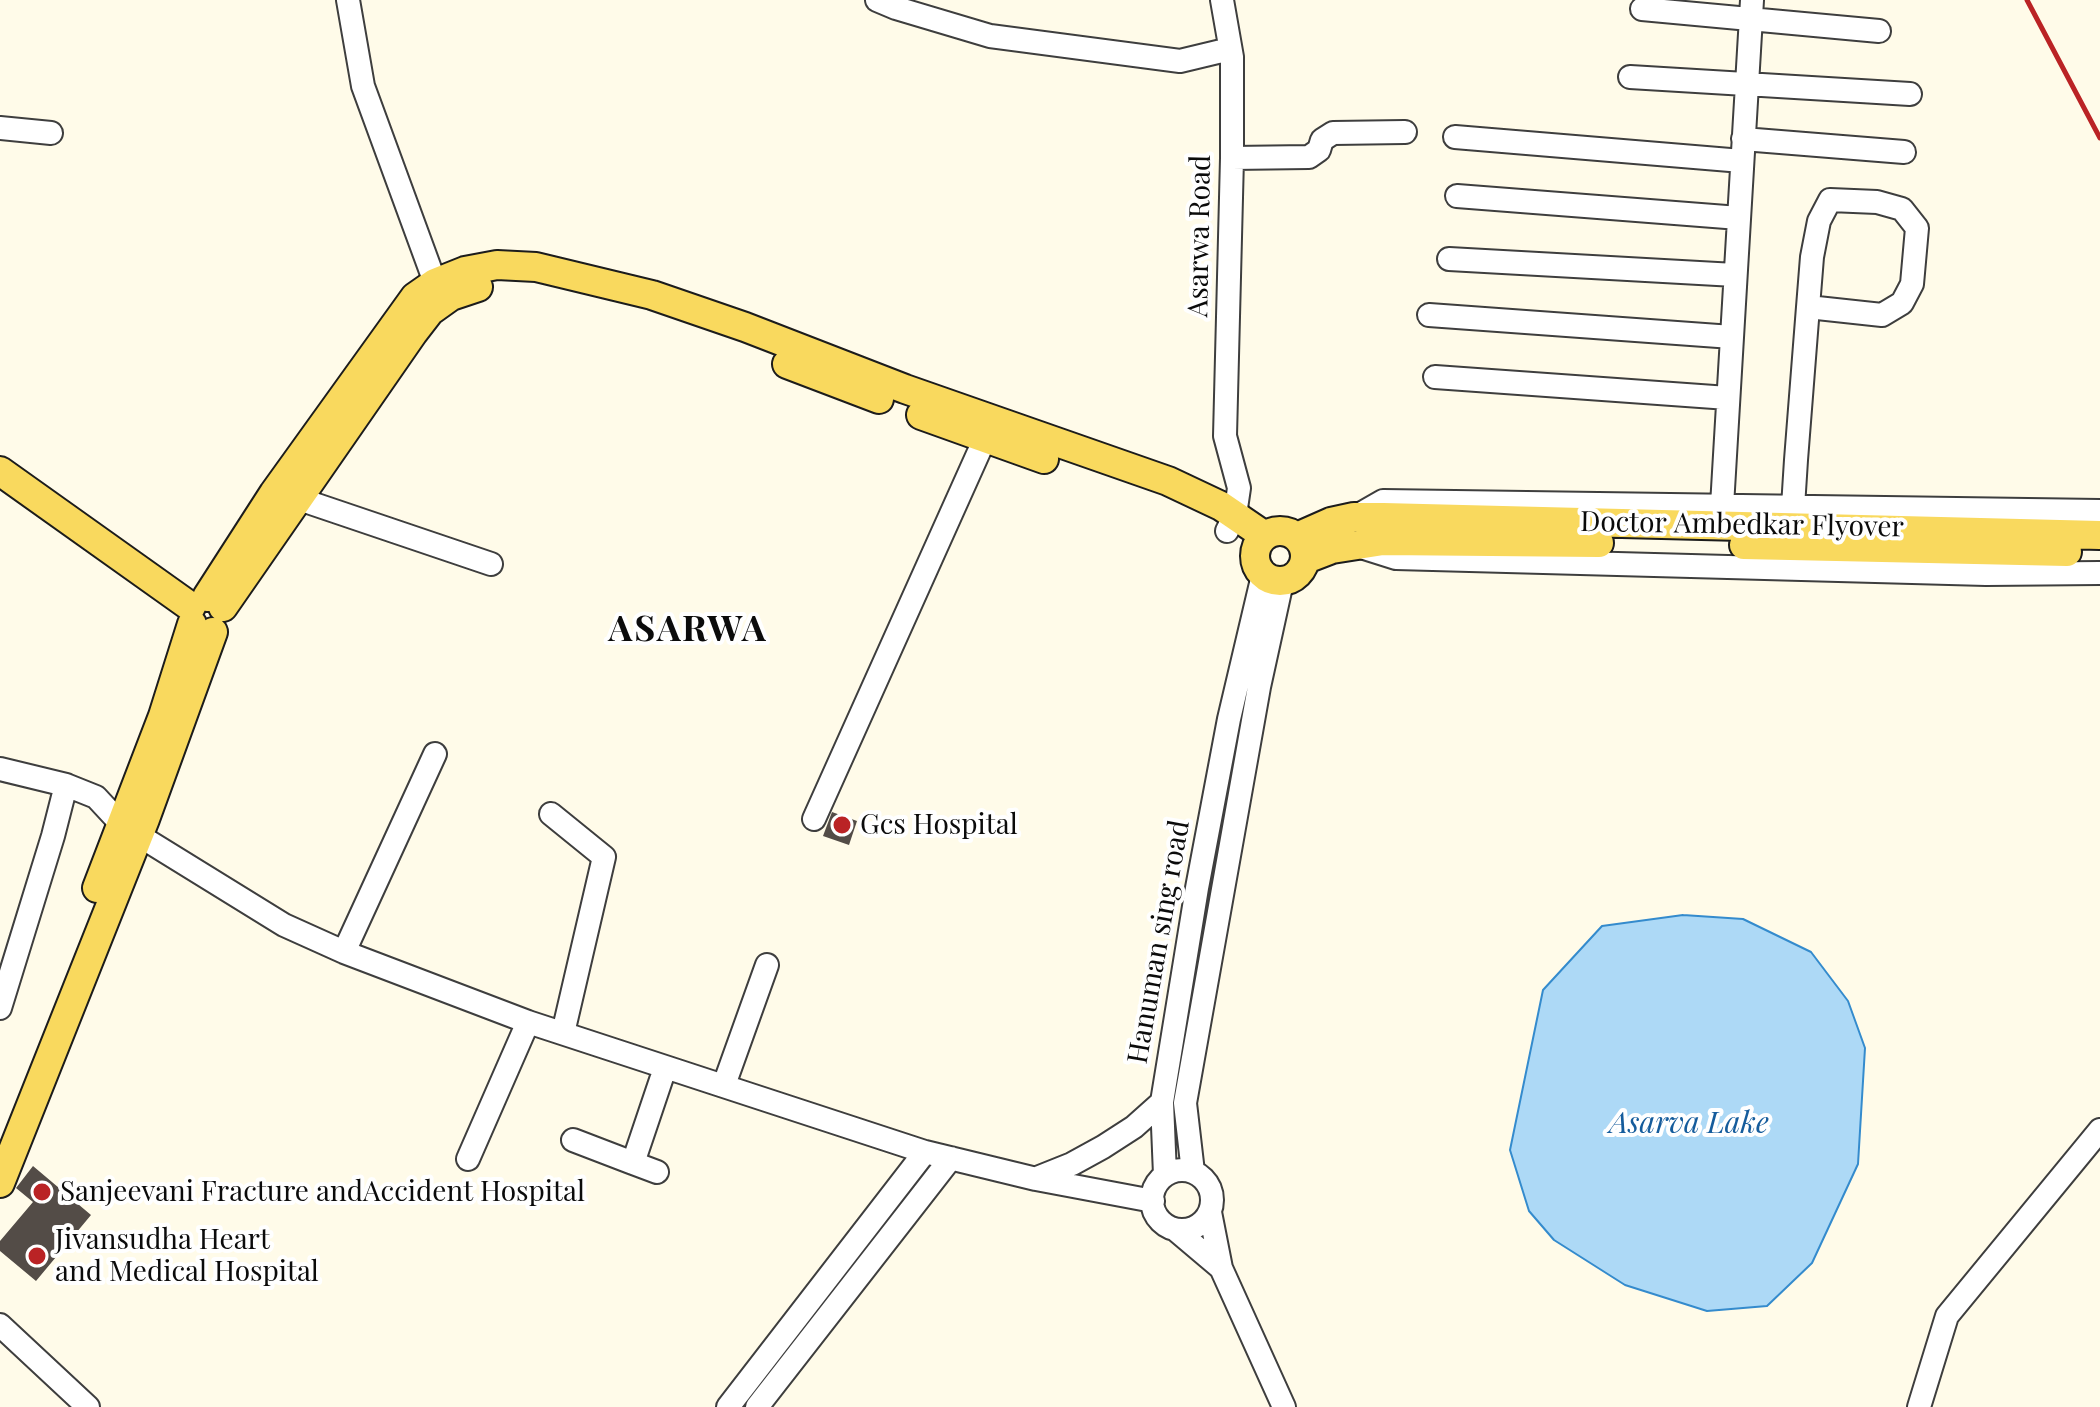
<!DOCTYPE html>
<html>
<head>
<meta charset="utf-8">
<style>
	body { margin:0 }
	canvas { display:block; background:#fffbe9 }
</style>
</head>
<body>
<canvas width="2100" height="1407"></canvas>
<script>
const g = document.querySelector('canvas').getContext('2d');
g.lineJoin = 'round';
function paint(path, color) { g.fillStyle = color; g.fill(path, 'evenodd'); }
const shape = rows => new Path2D(rows.map(r => 'M' + r).join(''));
function trace(path, color, width, dash) { g.strokeStyle = color; g.lineWidth = width; g.lineCap = dash ? 'butt' : 'round'; g.setLineDash(dash || []); g.stroke(path); }
function label(font, color, halo, rows, align = 'center') {
  g.font = font + ' "Playfair Display",serif'; g.lineWidth = 8; g.setLineDash([]); g.textBaseline = 'middle'; g.strokeStyle = halo; g.fillStyle = color; for (const [text, x, y, turn = 0] of rows) {
    g.save(); g.translate(x, y); g.rotate((+turn || 0) * Math.PI / 180); g.textAlign = isNaN(turn) ? turn : align; if (halo) g.strokeText(text, 0, 0); g.fillText(text, 0, 0); g.restore();
  }
}
const water = shape([
	[1683,915,1743,919,1811,952,1848,1001,1865,1048,1858,1164,1812,1263,1767,1306,1707,1311,1625,1285,1554,1240,1529,1211,1510,1150,1543,990,1602,926,1683,915]
]);
paint(water, '#add9f6');
trace(water, '#348bcd', 2);
paint(shape([
	[832,812,857,821,849,845,823,836],
	[33,1166,91,1215,36,1281,0,1251,0,1241,33,1202,16,1188]
]), '#534c47');
const minor = shape([
	[348,0,363,86,440,296],
	[877,0,896,8,990,36,1180,61,1230,49],
	[1222,0,1232,57,1232,158,1225,436,1239,488,1235,515,1227,531],
	[1642,9,1879,31],
	[1630,77,1910,94],
	[0,128,51,133],
	[1455,137,1742,161],
	[1743,139,1904,152],
	[1232,158,1309,157,1319,150,1322,140,1333,133,1405,132],
	[1457,196,1739,218],
	[1449,259,1735,275],
	[1429,315,1732,337],
	[1435,377,1728,398],
	[299,499,491,564],
	[1722,506,1752,0],
	[1793,507,1796,460,1808,307,1812,257,1819,221,1830,200,1877,202,1902,209,1917,228,1912,284,1902,303,1882,315,1808,307],
	[1355,517,1383,501,2100,511],
	[1358,546,1396,558,1986,574,2100,573],
	[0,769,66,785,53,836,0,1008],
	[66,785,96,797,122,825,284,925,344,952,528,1022,925,1152,1036,1179,1153,1201],
	[551,814,604,857,563,1033],
	[814,819,991,425],
	[344,952,435,754],
	[724,1085,767,965],
	[573,1140,633,1163,665,1068],
	[468,1159,528,1022],
	[633,1163,657,1172],
	'1152 1200a30 30 0 1 1 60 0a30 30 0 1 1-60 0Z',
	[1193,1172,1185,1103,1259,687,1282,582],
	[1165,1175,1162,1102,1197,888,1229,719,1263,575],
	[1037,1178,1072,1164,1103,1147,1134,1127,1162,1102],
	[1210,1212,1221,1268],
	[1176,1230,1221,1268,1284,1407],
	[0,1325,88,1407],
	[728,1407,925,1152],
	[757,1407,951,1158],
	[1919,1407,1947,1316,2100,1130]
]);
const major = shape([
	[787,364,879,399],
	[921,415,1044,459],
	[0,471,191,607],
	'1255 556a25 25 0 1 1 50 0a25 25 0 1 1-50 0Z',
	[1297,537,1331,522,1354,517,1383,517,2100,535],
	[1744,545,2067,552],
	[1306,559,1332,549,1383,541,1599,543],
	[207,597,274,493,415,297,435,283,465,271,497,265,536,267,652,295,745,327,905,389,1168,481,1221,506,1265,536],
	[223,607,413,333,430,311,451,296,478,287],
	[97,888,163,716,192,624],
	[0,1183,145,819,213,632]
]);
trace(minor, '#3e3e3e', 26);
trace(major, '#1c1c1c', 32);
trace(minor, '#fff', 22);
trace(major, '#f9d95e', 28);
trace(shape([
	[2027,0,2100,138]
]), '#ba2325', 5);
for (const [x, y, r, color] of [
	[842,825,10,"#ba2325"],
	[42,1192,10,"#ba2325"],
	[37,1256,10,"#ba2325"]
]) { const dot = new Path2D(); dot.arc(x, y, r, 0, 2 * Math.PI); g.fillStyle = color; g.fill(dot); trace(dot, '#fff', 3); }
label('28px', '#0b0b0b', '#fff', [
	["Asarwa Road",1200,236,-89],
	["Doctor Ambedkar Flyover",1742,525,1],
	["Hanuman sing road",1159,942,-80]
]);
label('28px', '#0b0b0b', '#fff', [
	["Gcs Hospital",860,825],
	["Sanjeevani Fracture andAccident Hospital",60,1192],
	["Jivansudha Heart",55,1240],
	["and Medical Hospital",55,1272]
], 'left');
label('italic 30px', '#155c9c', '#fff', [
	["Asarva Lake",1689,1124]
]);
g.letterSpacing = '2px';
label('bold 36px', '#0b0b0b', '#fff', [
	["ASARWA",688,630]
]);
g.letterSpacing = '0px';
</script>
</body>
</html>
